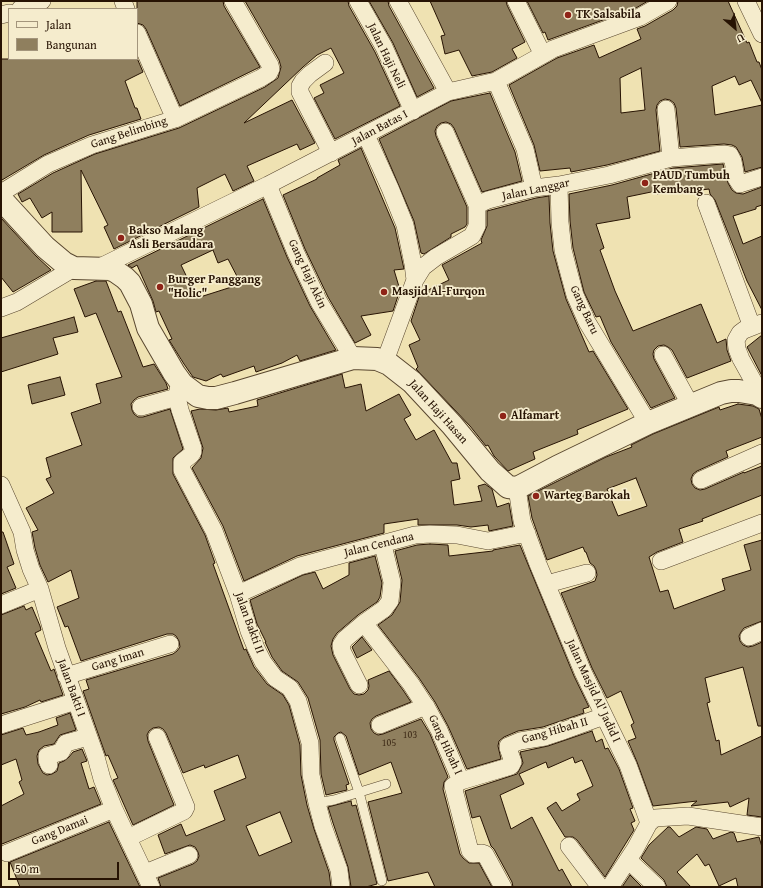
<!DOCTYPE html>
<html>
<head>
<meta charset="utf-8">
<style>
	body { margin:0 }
	#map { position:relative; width:763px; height:888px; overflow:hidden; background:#efe2b2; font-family:"Gentium Book Plus",serif }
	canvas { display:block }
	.frame { position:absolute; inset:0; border:2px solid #271303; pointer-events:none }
	.legend { position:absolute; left:8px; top:8px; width:130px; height:52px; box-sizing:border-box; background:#f5eccd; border:1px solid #a3957c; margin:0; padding:5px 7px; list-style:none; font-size:12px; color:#271303 }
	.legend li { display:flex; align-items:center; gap:8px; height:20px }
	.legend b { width:20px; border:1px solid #a3957c }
	.north { position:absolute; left:715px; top:8px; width:40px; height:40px; -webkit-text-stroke:3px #f5eccd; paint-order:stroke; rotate:152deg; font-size:11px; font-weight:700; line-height:16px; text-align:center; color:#271303 }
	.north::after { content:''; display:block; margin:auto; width:14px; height:18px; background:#271303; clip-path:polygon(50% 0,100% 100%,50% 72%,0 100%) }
	.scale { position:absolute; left:8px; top:862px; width:111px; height:18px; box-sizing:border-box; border:2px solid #271303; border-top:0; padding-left:5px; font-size:12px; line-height:14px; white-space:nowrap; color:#271303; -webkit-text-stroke:3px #f5eccd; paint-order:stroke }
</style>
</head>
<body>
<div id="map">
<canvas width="763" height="888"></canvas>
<div class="frame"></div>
<ul class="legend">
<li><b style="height:5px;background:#f5eccd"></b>Jalan</li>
<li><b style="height:11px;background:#8f7f5e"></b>Bangunan</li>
</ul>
<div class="north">U</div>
<div class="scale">50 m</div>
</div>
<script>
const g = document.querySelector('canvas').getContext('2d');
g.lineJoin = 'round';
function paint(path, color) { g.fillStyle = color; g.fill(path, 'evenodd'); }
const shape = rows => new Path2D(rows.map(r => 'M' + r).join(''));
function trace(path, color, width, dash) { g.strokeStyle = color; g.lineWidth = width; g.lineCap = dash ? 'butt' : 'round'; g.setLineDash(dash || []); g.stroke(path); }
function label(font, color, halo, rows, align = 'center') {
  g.font = font + ' "Gentium Book Plus",serif'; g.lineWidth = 3.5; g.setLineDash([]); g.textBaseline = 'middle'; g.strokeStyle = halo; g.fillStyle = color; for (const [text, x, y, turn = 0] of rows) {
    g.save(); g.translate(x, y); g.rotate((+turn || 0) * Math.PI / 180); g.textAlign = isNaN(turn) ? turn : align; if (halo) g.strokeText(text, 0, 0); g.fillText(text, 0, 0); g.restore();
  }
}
const building = shape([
	[137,1,223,1,224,6,260,67,180,106,146,29,143,25,137,23,137,1],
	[245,1,348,1,349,6,375,52,400,106,335,139,314,98,324,93,320,85,344,73,331,48,317,55,303,67,244,123,292,100,315,143,300,150,297,144,247,166,254,181,233,191,225,174,197,188,199,207,114,249,104,227,108,225,81,170,82,232,52,232,52,212,42,218,30,198,22,202,18,194,53,173,95,154,179,128,265,87,278,78,281,67,279,60,245,1],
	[369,1,388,1,389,6,434,88,417,97,393,43,369,1],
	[430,1,506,1,507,5,525,42,512,49,517,58,492,72,472,76,459,50,445,54,441,36,445,35,430,1],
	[527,1,648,1,636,8,548,40,545,32,543,33,527,1],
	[678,1,728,1,747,43,749,42,757,62,759,62,762,70,762,103,751,80,739,85,735,76,712,86,715,115,762,105,762,167,745,172,742,157,736,147,732,145,724,144,680,147,676,108,674,103,670,100,665,99,660,101,657,105,656,110,660,151,607,165,571,172,570,168,540,171,534,145,509,85,557,58,594,45,599,58,641,39,637,29,645,26,673,10,677,6,678,1],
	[641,68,645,110,621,113,620,78,641,68],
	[137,58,143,72,125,81,135,108,137,108,141,119,89,135,44,155,2,180,1,178,1,59,137,59,137,58],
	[490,93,515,152,522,181,482,192,454,128,451,124,446,122,441,123,437,126,435,131,436,136,467,207,467,224,465,227,451,234,451,237,424,254,421,253,414,221,379,139,451,101,490,93],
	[361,148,395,228,404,269,394,270,400,290,393,311,361,316,371,335,355,343,328,297,305,249,283,195,317,179,317,178,340,165,338,160,361,148],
	[723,164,728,183,732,190,736,193,743,194,762,187,762,205,756,207,756,209,733,216,743,244,762,236,762,310,747,281,715,200,710,194,709,189,693,191,693,188,657,194,656,191,627,197,630,218,596,224,604,248,600,250,615,291,633,331,701,304,717,343,726,339,727,350,731,361,687,378,672,350,668,347,664,345,658,346,654,350,653,354,654,359,675,398,651,408,611,342,600,316,596,317,584,292,573,248,570,221,569,194,612,185,673,168,723,164],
	[549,196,550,223,553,251,566,299,589,352,593,351,628,409,577,430,578,434,533,452,535,459,508,471,494,456,488,445,486,446,470,426,416,369,418,367,409,345,420,340,411,321,420,294,449,280,442,265,482,243,481,240,487,226,487,211,536,198,549,196],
	[263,199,287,257,310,306,336,350,300,361,297,355,282,363,256,372,254,366,223,377,221,374,206,381,193,377,184,364,169,340,172,339,159,311,156,312,153,301,137,265,132,268,128,265,263,199],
	[213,250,218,263,228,259,241,284,197,298,181,265,213,250],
	[1,218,36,256,51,270,13,292,1,277,1,218],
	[96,281,106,281,118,312,121,311,143,367,154,364,166,383,168,389,138,397,134,400,131,404,132,410,134,414,138,417,143,417,170,409,183,449,173,458,173,474,205,535,215,563,213,564,244,650,246,649,254,667,267,684,283,695,289,705,300,745,301,775,307,805,314,829,329,872,331,887,161,887,158,878,193,864,197,861,199,856,198,852,195,847,190,845,165,854,158,835,181,824,186,836,225,820,214,791,246,778,238,755,205,768,204,765,183,773,166,733,163,729,159,727,153,728,149,731,147,735,148,741,174,805,133,825,113,780,118,778,108,755,106,756,83,691,89,689,86,680,173,654,177,651,180,647,179,641,176,636,173,634,167,634,81,661,68,626,65,627,57,607,79,598,71,570,48,582,40,565,35,548,32,532,38,530,26,508,54,493,46,479,51,477,46,458,82,445,71,413,101,403,96,384,122,377,96,313,85,317,74,289,96,281],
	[280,812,292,842,259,856,246,826,280,812],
	[74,317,78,332,53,338,58,354,1,372,1,338,74,317],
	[762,335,762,376,747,347,762,335],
	[342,374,345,388,361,384,366,411,399,394,411,415,404,419,416,440,434,430,452,463,457,463,460,479,451,481,454,505,482,501,478,486,485,484,492,489,497,507,509,503,513,526,489,531,488,525,471,527,457,525,418,525,418,519,384,524,384,533,297,556,244,581,223,526,192,468,201,458,203,448,191,411,200,409,216,410,228,408,229,412,258,406,257,400,342,374],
	[60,377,65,395,32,404,28,385,60,377],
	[738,404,753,406,759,409,762,419,762,437,726,451,728,457,697,471,693,474,691,479,692,484,695,488,700,490,705,489,744,472,744,473,762,466,762,495,702,519,703,521,679,529,683,542,657,552,649,557,660,592,668,590,674,609,725,590,722,579,751,570,744,545,762,540,762,621,744,628,741,632,739,636,740,641,743,645,748,647,753,646,762,642,762,726,758,726,743,667,705,678,710,702,707,703,716,741,719,740,721,755,762,736,762,817,747,815,749,798,730,807,728,802,691,806,697,801,653,806,637,762,628,741,636,738,631,725,634,723,621,691,607,698,592,668,561,593,595,581,597,575,596,570,594,566,590,563,586,552,585,552,583,547,547,560,532,518,528,496,606,457,632,447,631,445,653,434,719,407,720,410,738,404],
	[636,478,647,506,618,516,607,489,636,478],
	[1,532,3,532,14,564,7,567,16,588,1,594,1,532],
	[430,544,448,545,449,556,493,551,493,550,520,545,574,676,589,707,583,709,584,713,543,727,518,731,504,737,499,741,498,746,501,759,467,769,448,726,435,702,419,678,378,625,392,615,400,602,402,580,395,551,417,545,430,544],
	[375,556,382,583,380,597,377,602,358,615,337,633,333,639,331,646,333,655,350,689,354,694,359,695,364,694,368,690,369,686,368,680,389,671,403,690,411,702,376,716,372,719,370,723,371,729,374,733,378,735,383,734,421,719,430,734,448,777,444,782,443,789,460,854,463,858,469,863,479,863,492,887,435,887,428,872,388,881,368,802,402,793,391,762,359,775,346,736,341,732,338,733,334,737,334,740,349,784,346,785,347,790,326,795,321,774,320,740,308,698,298,682,282,671,272,657,265,642,266,642,257,624,250,600,303,575,315,572,323,589,349,575,349,563,375,556],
	[24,606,26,610,32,607,40,626,41,630,35,633,51,671,54,669,63,695,41,702,40,700,25,707,1,714,1,615,24,606],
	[362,637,372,650,357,658,352,647,362,637],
	[70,713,76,730,60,735,54,744,44,746,39,750,37,756,38,764,43,773,47,775,52,774,57,771,59,763,64,761,69,757,73,752,82,749,87,761,81,763,89,789,94,787,101,804,2,844,1,842,1,806,24,794,19,782,22,780,16,759,1,765,1,735,23,728,26,735,39,732,58,725,56,718,70,713],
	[592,731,596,742,602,739,605,749,608,748,619,769,633,808,630,809,635,821,631,823,634,830,605,877,577,840,573,837,565,837,547,808,556,802,562,811,580,800,577,794,593,786,582,760,575,763,573,757,548,768,546,762,519,774,524,784,500,795,511,829,532,817,559,871,562,869,572,887,513,887,512,882,494,849,491,846,480,816,472,818,465,791,517,774,523,763,520,752,548,746,592,731],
	[351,801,352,806,356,805,377,884,366,887,351,887,348,867,333,823,328,807,351,801],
	[109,822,140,887,20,887,10,862,109,822],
	[668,827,670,827,679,837,696,827,707,829,713,839,731,832,734,833,737,842,759,837,762,847,762,887,738,887,736,878,719,886,709,864,705,866,697,854,677,872,691,887,667,887,664,880,641,858,649,845,668,827],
	[630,875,642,887,622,887,630,875]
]);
paint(building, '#8f7f5e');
trace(building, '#271303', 1);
const service = shape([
	[340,738,359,792,382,881],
	[317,803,334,800,386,784]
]);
const minor = shape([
	[123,1,126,9],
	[358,1,384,47,413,111],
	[398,1,448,92],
	[516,1,543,55],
	[746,1,762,34],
	[20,9,42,1],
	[1,15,9,13],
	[137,33,175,119],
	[325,63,310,74,303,81,300,86,300,92,331,153],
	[496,81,525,149,534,188],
	[666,109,671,158],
	[445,132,477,205],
	[366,135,390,188,405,225,413,264,415,280],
	[268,185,296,253,319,302,353,358],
	[559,185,560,222,563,250,569,273,575,295,587,322,648,423],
	[1,193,48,164,92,145,175,119,261,78,269,73,271,69,270,65,233,1],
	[706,203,752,327],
	[96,269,268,185,448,92,496,81,553,49,640,17,668,1],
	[1,308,17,302,74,268],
	[762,323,744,330,740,333,736,340,737,349,741,359,762,397],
	[663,355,691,406],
	[385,361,415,280,423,267,436,257,472,236,477,226,477,205,488,200,534,188,559,185,609,175,671,158,696,156,725,154,730,155,733,161,736,178,740,184,762,177],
	[182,384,178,390,177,397,180,410,193,448,193,452,191,455,182,462,182,470,214,531,238,594,249,631,256,648,263,662,275,678,290,688,298,701,310,743,311,775,317,803,323,826,339,870,341,887],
	[141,407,177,397],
	[701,480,762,453],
	[1,485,22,532,25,550,31,569,40,589,57,648,96,757,102,779,114,809,151,887],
	[517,488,522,521,538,564,583,672,628,765,649,823],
	[661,561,762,523],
	[547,584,587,573],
	[238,594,300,566,415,535,430,534,457,535,488,541,527,533],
	[1,605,40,589],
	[364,623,411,684,428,710,439,730,461,781],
	[749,637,762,631],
	[66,676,170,644],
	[359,685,342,651,341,645,345,639,364,623,384,609,390,601,392,582,383,545],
	[1,725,76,701],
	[380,725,426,706],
	[49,765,47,760,47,756,61,752,66,743,88,737],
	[128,838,184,811,186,807,157,737],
	[569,846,600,887],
	[7,853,114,809],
	[628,860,657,887],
	[145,873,189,855],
	[503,887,485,854,482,853,473,854,470,851,453,786,461,781,511,766,513,762,508,748,508,746,520,741,545,737,560,732,604,716],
	[610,887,635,849,649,823,655,818,688,816,762,827]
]);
const tertiary = shape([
	[1,199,45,247,64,263,74,268,110,269,115,271,125,278,130,283,141,304,148,328,174,373,182,384,198,396,208,398,216,398,235,393,353,358,377,359,389,364,412,382,452,425,490,471,508,487,517,488,557,467,648,423,721,393,731,391,739,391,757,394,762,397]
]);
trace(service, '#59472f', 10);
trace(minor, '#59472f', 18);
trace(tertiary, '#59472f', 24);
trace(service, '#f5eccd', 9);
trace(minor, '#f5eccd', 17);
trace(tertiary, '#f5eccd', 22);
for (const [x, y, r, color] of [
	[568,15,4,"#8f2418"],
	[645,183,4,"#8f2418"],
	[121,238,4,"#8f2418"],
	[160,287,4,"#8f2418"],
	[384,292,4,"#8f2418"],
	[503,416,4,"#8f2418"],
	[536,496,4,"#8f2418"]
]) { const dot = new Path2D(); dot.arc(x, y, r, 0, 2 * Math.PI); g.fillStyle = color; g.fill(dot); trace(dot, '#f5eccd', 1.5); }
label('10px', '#412e1a', null, [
	["103",410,735],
	["105",389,743]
]);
label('bold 12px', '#271303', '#f5eccd', [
	["TK Salsabila",576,15],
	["PAUD Tumbuh",653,176],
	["Kembang",653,190],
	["Bakso Malang",129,231],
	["Asli Bersaudara",129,245],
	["Burger Panggang",168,280],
	["\"Holic\"",168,294],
	["Masjid Al-Furqon",392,292],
	["Alfamart",511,416],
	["Warteg Barokah",544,496]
], 'left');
label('12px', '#271303', '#f5eccd', [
	["Jalan Haji Neli",386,56,64],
	["Jalan Batas I",380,128,-28],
	["Gang Belimbing",129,133,-18],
	["Jalan Langgar",536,190,-12],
	["Gang Haji Akin",307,274,65],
	["Gang Baru",584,310,65],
	["Jalan Haji Hasan",438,412,48],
	["Jalan Cendana",379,545,-14],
	["Jalan Bakti II",249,623,70],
	["Gang Iman",118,660,-17],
	["Jalan Bakti I",71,688,70],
	["Jalan Masjid Al' Jadid I",593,691,65],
	["Gang Hibah II",555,731,-16],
	["Gang Hibah I",445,745,65],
	["Gang Damai",60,831,-22]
]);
</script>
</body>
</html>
